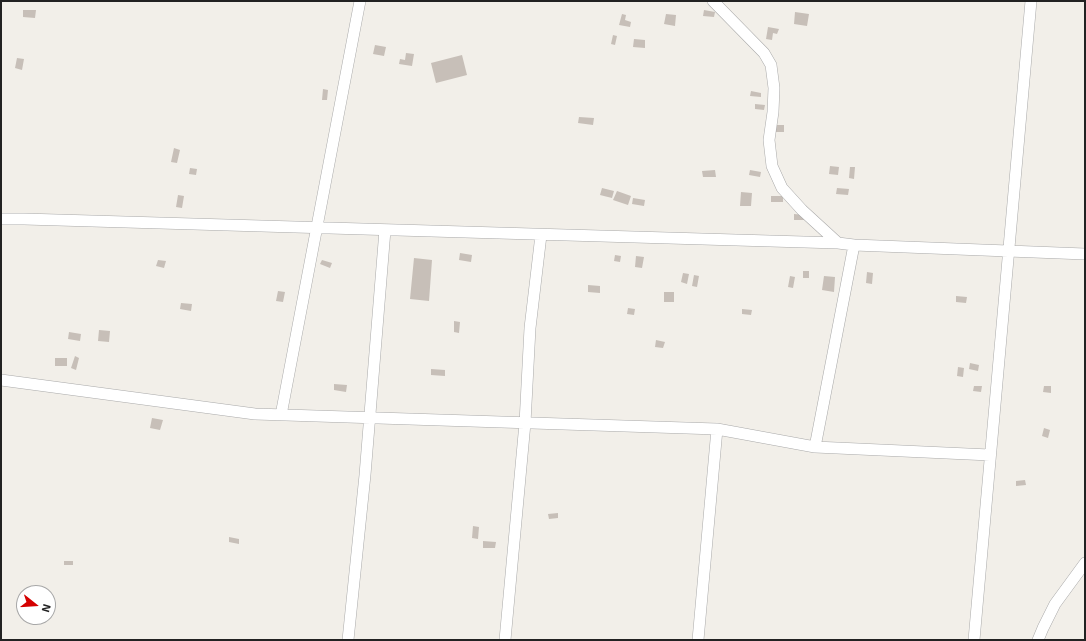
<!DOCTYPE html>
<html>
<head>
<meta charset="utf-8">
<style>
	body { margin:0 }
	#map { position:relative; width:1086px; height:641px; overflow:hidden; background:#f2efe9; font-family:"Exo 2",sans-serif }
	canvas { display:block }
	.frame { position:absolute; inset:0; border:2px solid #222; pointer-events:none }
	.north { position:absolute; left:16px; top:585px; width:40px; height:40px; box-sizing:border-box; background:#fff; border:1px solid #a7a7a7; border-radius:50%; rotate:107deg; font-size:11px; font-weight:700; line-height:16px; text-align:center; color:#222 }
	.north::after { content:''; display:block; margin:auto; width:14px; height:18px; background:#d40000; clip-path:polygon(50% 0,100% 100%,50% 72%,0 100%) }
</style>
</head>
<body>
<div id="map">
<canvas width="1086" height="641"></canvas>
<div class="frame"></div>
<div class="north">N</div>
</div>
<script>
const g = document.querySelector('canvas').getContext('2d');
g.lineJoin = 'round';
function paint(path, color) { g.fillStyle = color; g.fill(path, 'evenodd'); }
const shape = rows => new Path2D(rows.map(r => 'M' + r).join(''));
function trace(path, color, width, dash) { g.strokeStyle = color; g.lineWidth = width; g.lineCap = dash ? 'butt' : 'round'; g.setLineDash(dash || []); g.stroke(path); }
paint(shape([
	[23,10,36,10,35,18,23,17],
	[704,10,715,12,714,17,703,16],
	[795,12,809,14,807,26,794,24],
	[622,14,626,15,625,20,631,22,630,27,619,25],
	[666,14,676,15,675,26,664,24],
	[768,27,779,29,777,34,773,33,772,40,766,39],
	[613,35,617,36,615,45,611,44],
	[634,39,645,40,645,48,633,47],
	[375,45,386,47,384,56,373,54],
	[406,53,414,54,412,66,399,64,400,59,405,60],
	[462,55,467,75,436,83,431,63],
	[17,58,24,59,22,70,15,68],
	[323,89,328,90,327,100,322,100],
	[751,91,761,93,761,97,750,96],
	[755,104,765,105,764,110,755,109],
	[579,117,594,118,593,125,578,123],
	[773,125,784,125,784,132,773,132],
	[174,148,180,150,177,163,171,162],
	[830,166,839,167,838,175,829,174],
	[850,167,855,167,854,179,849,178],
	[190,168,197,169,196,175,189,174],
	[715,170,716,177,703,177,702,171],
	[750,170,761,172,760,177,749,175],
	[602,188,614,191,612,198,600,195],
	[837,188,849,189,848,195,836,194],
	[617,191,631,196,628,205,613,200],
	[741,192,752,193,751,206,740,206],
	[178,195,184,196,182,208,176,207],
	[771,196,783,196,783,202,771,202],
	[633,198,645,200,644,206,632,204],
	[794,214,804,215,804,220,794,220],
	[460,253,472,255,471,262,459,260],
	[615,255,621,256,620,262,614,261],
	[636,256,644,257,642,268,635,267],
	[414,258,432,260,429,301,410,299],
	[158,260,166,261,164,268,156,266],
	[322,260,332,263,330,268,320,264],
	[803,271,809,271,809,278,803,278],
	[867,272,873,273,872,284,866,283],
	[683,273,689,274,687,284,681,282],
	[694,275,699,276,697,287,692,286],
	[790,276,795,277,793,288,788,287],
	[824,276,835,277,834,292,822,290],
	[588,285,600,286,600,293,588,292],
	[278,291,285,292,283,302,276,301],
	[664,292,674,292,674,302,664,302],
	[956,296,967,297,966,303,956,302],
	[181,303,192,304,191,311,180,309],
	[628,308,635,309,634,315,627,314],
	[742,309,752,310,751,315,742,314],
	[454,321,460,322,459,333,454,332],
	[99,330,110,331,109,342,98,341],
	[69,332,81,334,80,341,68,339],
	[656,340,665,342,663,348,655,347],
	[75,356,79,358,76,370,71,368],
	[55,358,67,358,67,366,55,366],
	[970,363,979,365,978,371,969,369],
	[958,367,964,368,963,377,957,376],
	[431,369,445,370,445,376,431,375],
	[334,384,347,385,346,392,334,390],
	[974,386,982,386,981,392,973,391],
	[1044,386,1051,386,1051,393,1043,392],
	[152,418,163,420,160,430,150,428],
	[1044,428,1050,430,1048,438,1042,436],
	[1025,480,1026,485,1016,486,1016,481],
	[558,513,558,518,549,519,548,514],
	[473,526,479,527,478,539,472,538],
	[229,537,239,539,239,544,229,542],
	[483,541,496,542,495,548,483,548],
	[64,561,73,561,73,565,64,565]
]), '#c7bfb8');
const minor = shape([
	[713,1,764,53,771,65,774,88,773,112,769,140,772,166,782,188,802,210,838,243],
	[1,219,24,219,838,243,854,245,1085,254],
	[1,380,255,414,717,429,815,447,990,455],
	[281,415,360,1],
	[815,447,854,245],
	[348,640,365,475,385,230],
	[505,640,525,423,530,328,541,235],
	[698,640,717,429],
	[974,640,1031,1],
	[1038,640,1043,628,1055,604,1085,563]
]);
trace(minor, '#a9a9a9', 12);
trace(minor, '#fff', 11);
</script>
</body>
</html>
